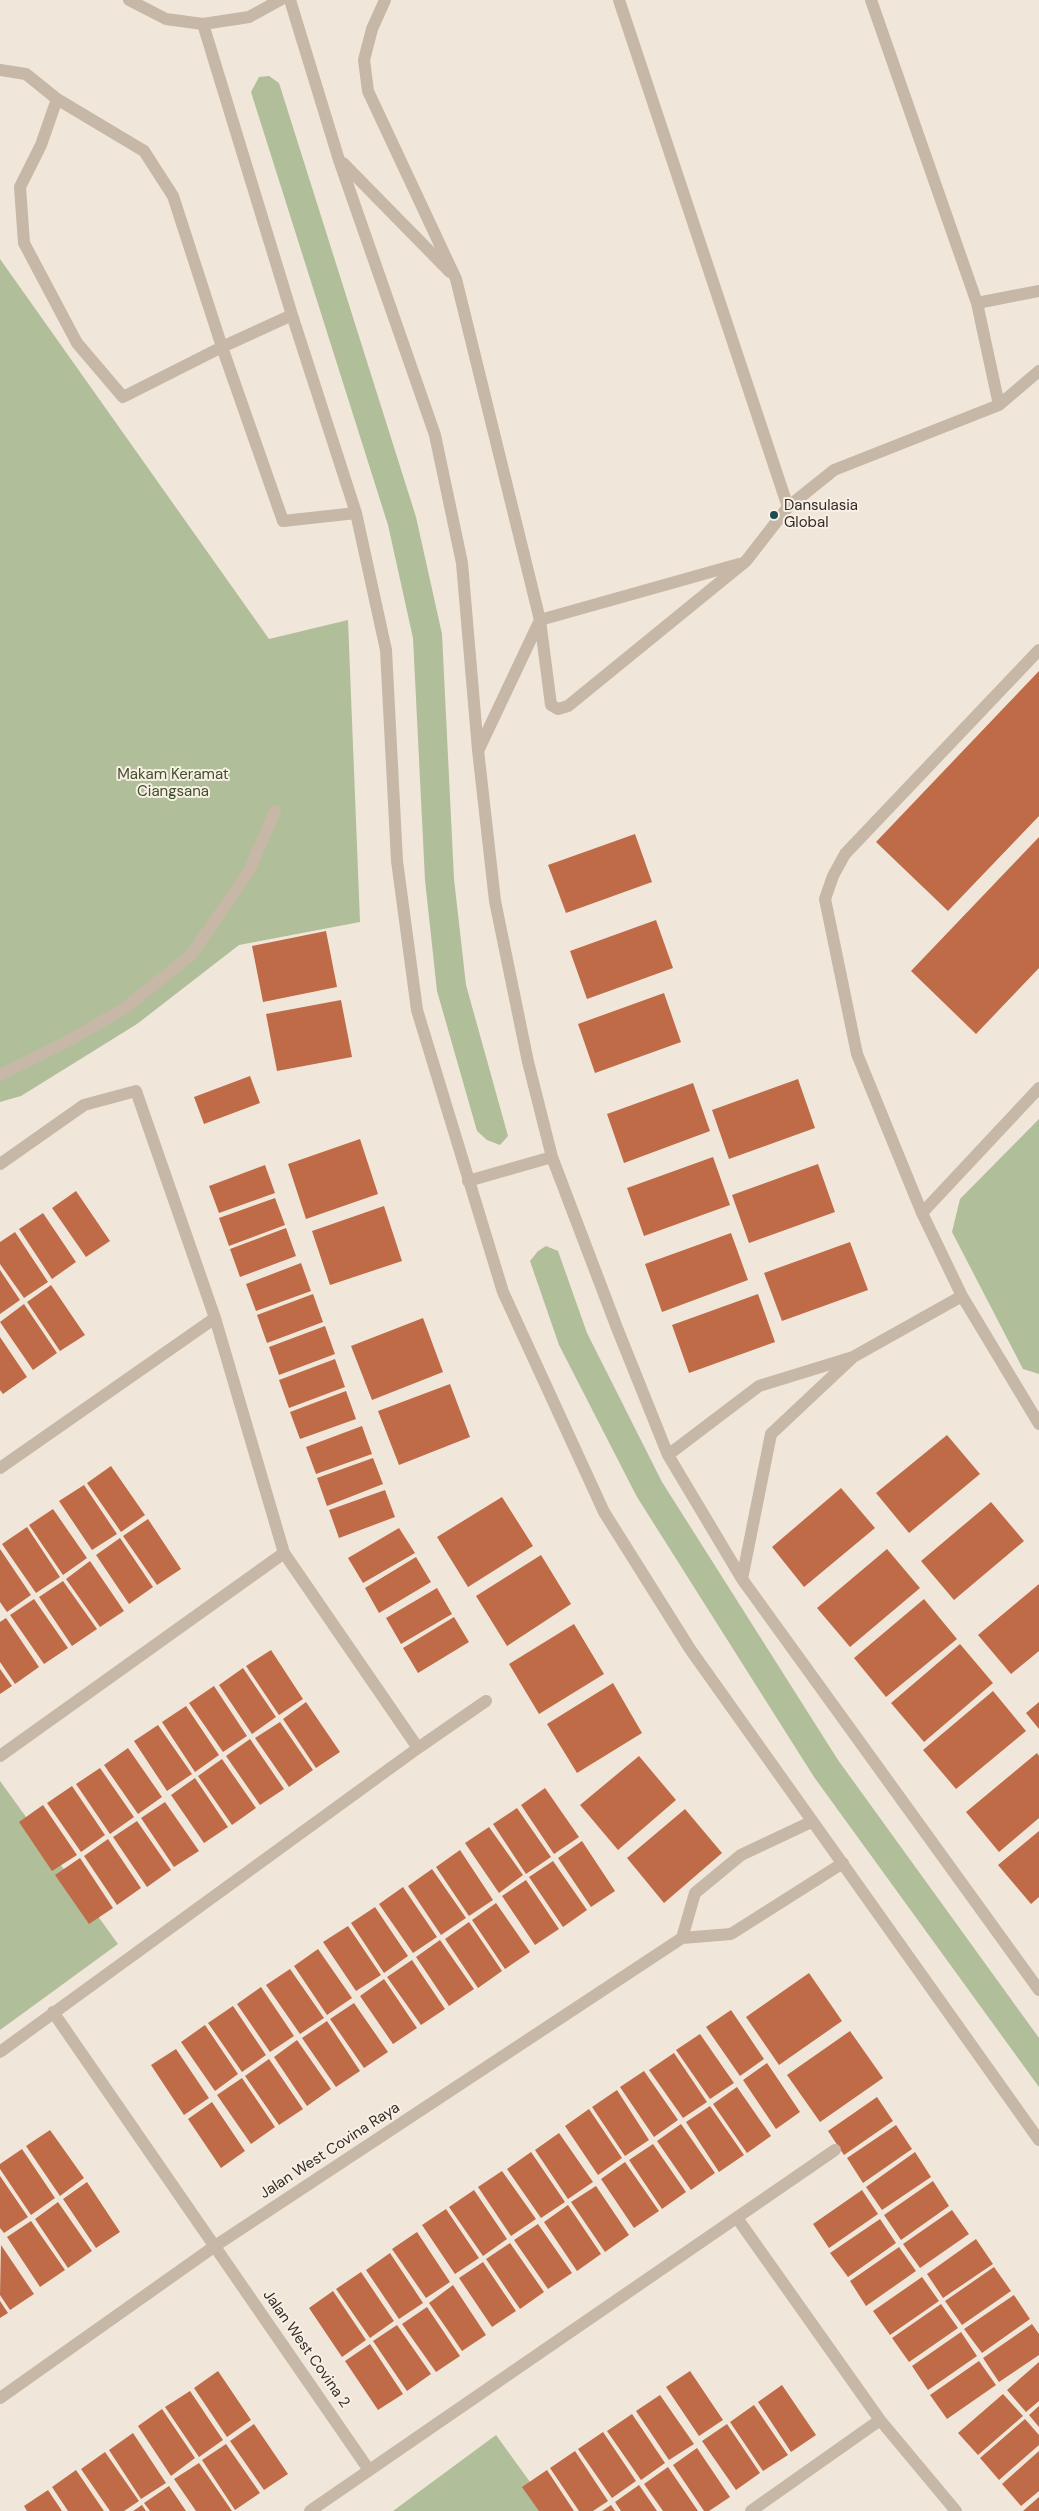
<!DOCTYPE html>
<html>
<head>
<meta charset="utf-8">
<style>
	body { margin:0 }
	canvas { display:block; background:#f0e6d9 }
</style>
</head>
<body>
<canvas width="1039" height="2511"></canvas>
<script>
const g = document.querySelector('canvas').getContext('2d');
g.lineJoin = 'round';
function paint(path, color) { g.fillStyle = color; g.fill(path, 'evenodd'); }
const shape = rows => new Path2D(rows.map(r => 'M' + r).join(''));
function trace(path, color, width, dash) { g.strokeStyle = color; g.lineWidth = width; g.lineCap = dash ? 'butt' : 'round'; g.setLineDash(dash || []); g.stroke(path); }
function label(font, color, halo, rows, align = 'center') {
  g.font = font + ' "DM Sans",sans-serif'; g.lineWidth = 4; g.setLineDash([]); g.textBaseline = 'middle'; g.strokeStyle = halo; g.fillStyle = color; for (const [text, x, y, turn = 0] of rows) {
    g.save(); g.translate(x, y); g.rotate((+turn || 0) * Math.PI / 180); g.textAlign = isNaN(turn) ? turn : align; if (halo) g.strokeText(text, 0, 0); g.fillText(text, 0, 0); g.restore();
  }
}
paint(shape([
	[269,76,279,83,416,517,442,634,454,879,466,985,508,1136,500,1145,487,1140,477,1131,437,991,425,880,413,638,388,525,251,92,259,77],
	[0,259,269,639,348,620,360,922,239,945,137,1024,21,1096,0,1102],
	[1039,1119,1039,1374,1023,1369,952,1232,960,1199],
	[546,1246,558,1251,587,1333,662,1482,838,1760,1039,2038,1039,2087,814,1777,637,1497,559,1345,530,1261,538,1251],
	[0,1781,118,1944,0,2030],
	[496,2435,551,2511,393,2511]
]), '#b0be9a');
paint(shape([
	[1039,671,1039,816,948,911,876,842],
	[635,834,652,882,566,913,548,865],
	[1039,837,1039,968,976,1034,911,971],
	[656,920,673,968,587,999,570,951],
	[326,931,337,987,263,1002,252,946],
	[664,993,681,1042,595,1073,578,1024],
	[341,1000,352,1057,277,1071,266,1014],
	[250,1076,260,1103,204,1124,194,1097],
	[798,1079,815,1128,729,1159,712,1110],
	[693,1083,710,1131,624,1163,607,1114],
	[360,1139,378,1194,306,1219,288,1164],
	[713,1157,730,1205,644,1236,627,1188],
	[818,1164,835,1212,749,1243,732,1195],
	[265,1165,275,1193,219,1213,209,1186],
	[76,1191,110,1241,86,1257,52,1208],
	[275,1198,285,1225,229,1246,219,1218],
	[384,1206,402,1261,330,1285,312,1231],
	[43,1213,76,1262,52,1279,19,1229],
	[286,1228,296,1256,240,1277,230,1249],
	[15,1232,48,1282,24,1298,0,1264,0,1242],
	[731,1233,748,1280,662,1312,645,1264],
	[850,1242,868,1290,782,1321,764,1273],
	[301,1263,311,1291,256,1311,246,1284],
	[0,1270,20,1300,0,1314],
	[51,1285,85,1335,60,1351,27,1302],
	[313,1294,323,1322,267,1343,257,1315],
	[758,1294,775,1342,689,1373,672,1325],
	[24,1304,57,1353,33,1370,0,1322],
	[423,1318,443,1372,372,1400,351,1346],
	[325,1326,335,1354,279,1375,269,1347],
	[0,1337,27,1377,3,1394,0,1390],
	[335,1359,345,1387,289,1408,279,1380],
	[450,1384,470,1437,399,1465,378,1411],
	[346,1391,356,1419,300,1439,290,1412],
	[362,1426,372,1454,316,1474,306,1447],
	[947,1435,980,1474,909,1533,876,1493],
	[373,1458,383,1484,327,1506,317,1478],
	[111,1466,145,1515,121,1532,87,1483],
	[84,1485,117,1534,92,1550,59,1501],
	[841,1488,875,1528,804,1587,772,1547],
	[385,1490,395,1517,339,1538,329,1510],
	[502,1497,533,1546,468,1587,437,1537],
	[991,1502,1024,1541,954,1600,921,1561],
	[53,1509,87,1558,63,1575,29,1525],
	[148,1519,181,1569,157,1585,123,1536],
	[27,1527,60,1577,36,1593,2,1544],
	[399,1528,415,1553,363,1583,348,1558],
	[120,1538,153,1587,129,1604,96,1555],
	[0,1549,31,1595,7,1612,0,1602],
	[887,1549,920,1588,850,1647,817,1608],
	[541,1555,571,1604,507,1646,476,1596],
	[416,1557,431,1582,379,1613,365,1588],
	[90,1561,124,1611,100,1627,66,1579],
	[63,1581,97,1629,72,1646,39,1597],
	[1039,1584,1039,1651,1011,1674,978,1635],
	[437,1588,452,1614,401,1644,386,1618],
	[34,1599,68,1648,44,1664,10,1615],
	[924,1599,957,1639,886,1697,854,1658],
	[454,1617,469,1642,418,1673,403,1648],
	[6,1618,39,1667,15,1684,0,1662,0,1622],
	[574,1624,604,1674,539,1714,509,1664],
	[960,1644,993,1683,924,1742,891,1703],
	[271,1650,303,1699,279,1715,246,1666],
	[243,1668,276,1717,252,1734,219,1685],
	[0,1669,12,1686,0,1694],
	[613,1683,642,1733,577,1773,547,1724],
	[214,1686,247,1736,223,1752,189,1703],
	[993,1691,1026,1731,956,1789,923,1750],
	[306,1702,340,1752,316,1768,283,1719],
	[1039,1702,1039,1729,1026,1713],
	[186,1706,219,1755,195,1772,162,1722],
	[280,1722,313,1770,289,1787,255,1738],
	[158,1725,192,1774,167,1791,134,1741],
	[250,1739,284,1789,260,1805,226,1756],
	[128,1748,162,1797,138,1814,104,1765],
	[1037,1753,1039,1756,1039,1818,999,1852,966,1812],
	[639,1756,676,1800,618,1850,580,1805],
	[222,1759,256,1808,232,1825,198,1776],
	[100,1768,134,1817,110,1834,76,1784],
	[195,1778,228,1827,204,1843,171,1795],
	[72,1786,105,1835,81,1852,47,1803],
	[545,1788,579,1837,554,1854,521,1805],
	[165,1802,199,1851,174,1867,141,1818],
	[43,1805,77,1855,52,1871,19,1822],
	[517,1808,551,1857,526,1874,493,1824],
	[685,1809,722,1853,664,1903,627,1858],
	[137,1821,171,1870,147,1887,113,1837],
	[489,1827,523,1875,499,1893,465,1843],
	[1039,1831,1039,1897,1031,1904,998,1865],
	[108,1839,141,1888,117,1905,84,1856],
	[582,1841,615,1891,591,1907,558,1858],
	[460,1850,493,1900,469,1916,436,1867],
	[80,1858,113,1908,89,1924,55,1875],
	[553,1861,587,1910,563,1927,529,1877],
	[432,1869,466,1918,441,1935,408,1886],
	[526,1880,559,1929,535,1945,502,1896],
	[403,1887,437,1937,413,1953,379,1904],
	[496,1903,530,1952,505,1969,472,1920],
	[375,1907,408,1956,384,1973,351,1923],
	[469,1922,502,1971,478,1988,445,1939],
	[348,1926,381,1975,356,1991,323,1942],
	[440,1940,474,1989,449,2006,416,1957],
	[318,1949,352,1998,327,2015,294,1966],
	[412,1960,445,2009,421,2025,387,1977],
	[290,1969,324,2018,300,2034,266,1985],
	[809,1973,842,2021,779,2065,746,2017],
	[384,1979,417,2028,393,2044,360,1996],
	[261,1987,294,2036,270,2052,237,2004],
	[354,2003,388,2052,364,2068,330,2019],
	[233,2006,266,2055,242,2072,208,2023],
	[731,2010,764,2059,740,2076,706,2027],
	[327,2021,360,2071,336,2087,302,2038],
	[205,2025,238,2074,215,2091,181,2042],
	[850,2031,883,2078,820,2122,787,2075],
	[700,2034,734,2083,710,2099,676,2050],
	[297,2040,331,2089,307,2106,274,2057],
	[176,2049,209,2098,184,2115,151,2065],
	[674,2053,707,2102,683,2118,649,2070],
	[269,2059,303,2109,279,2125,245,2076],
	[767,2063,800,2112,776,2129,743,2080],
	[644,2071,678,2120,654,2137,620,2087],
	[242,2078,275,2127,251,2144,217,2095],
	[737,2087,771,2136,747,2153,713,2104],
	[617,2090,649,2140,625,2156,592,2107],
	[877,2097,893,2121,844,2155,828,2131],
	[212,2102,245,2151,221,2168,188,2119],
	[710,2106,744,2155,719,2172,686,2122],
	[589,2109,622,2158,598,2175,565,2126],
	[681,2124,715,2173,691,2190,657,2141],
	[896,2125,912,2149,863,2183,847,2158],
	[50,2130,84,2178,60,2196,26,2146],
	[559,2133,593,2182,568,2199,535,2150],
	[653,2144,686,2192,662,2209,629,2160],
	[22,2149,55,2198,31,2215,0,2169,0,2164],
	[531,2152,565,2202,541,2218,507,2169],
	[915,2152,931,2177,882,2210,866,2187],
	[625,2162,659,2211,634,2228,601,2179],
	[502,2171,536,2219,511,2236,478,2187],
	[0,2176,28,2217,4,2233,0,2228],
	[933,2181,949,2206,901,2240,884,2215],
	[87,2182,120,2232,96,2248,63,2199],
	[596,2186,629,2235,605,2252,571,2202],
	[474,2190,507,2239,483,2256,449,2207],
	[862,2190,878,2214,829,2248,813,2224],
	[58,2202,92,2251,68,2268,35,2219],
	[568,2205,601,2254,577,2271,544,2222],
	[446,2209,479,2258,455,2274,422,2225],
	[952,2210,969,2234,920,2268,903,2244],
	[880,2219,896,2243,848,2277,830,2253],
	[31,2221,65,2270,40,2287,7,2237],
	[538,2224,572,2273,548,2289,514,2240],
	[417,2232,450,2282,426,2298,392,2249],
	[976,2239,993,2264,943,2298,927,2274],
	[510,2243,544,2292,520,2309,486,2259],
	[1,2245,34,2294,10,2310,0,2295],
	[899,2247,916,2271,866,2306,850,2281],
	[390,2253,423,2303,399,2319,366,2270],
	[483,2262,516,2311,492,2327,459,2278],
	[994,2267,1011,2291,962,2325,945,2301],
	[361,2272,394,2321,370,2338,336,2289],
	[922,2277,939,2301,890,2335,873,2311],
	[453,2285,486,2335,462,2351,429,2303],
	[333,2291,366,2340,342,2357,309,2308],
	[1014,2295,1030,2319,982,2353,964,2329],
	[0,2301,8,2313,0,2318],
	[941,2304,958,2328,909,2362,892,2338],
	[427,2307,460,2356,436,2372,402,2324],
	[1032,2324,1039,2334,1039,2355,999,2382,983,2358],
	[397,2325,431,2374,407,2391,373,2341],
	[961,2332,977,2356,928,2390,912,2366],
	[370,2344,403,2394,378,2410,345,2361],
	[979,2361,996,2385,947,2419,930,2395],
	[1039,2362,1039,2401,1026,2412,1007,2390],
	[218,2371,251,2420,227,2437,194,2388],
	[690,2371,723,2420,699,2436,666,2387],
	[782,2385,816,2435,791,2452,758,2402],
	[190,2391,223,2440,199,2457,165,2407],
	[1003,2394,1023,2416,978,2455,958,2433],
	[660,2395,694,2444,669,2460,636,2411],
	[754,2405,788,2455,763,2471,730,2422],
	[1039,2406,1039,2427,1029,2415],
	[162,2409,195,2458,171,2476,138,2426],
	[632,2414,665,2463,641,2480,607,2431],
	[1025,2419,1039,2435,1039,2445,999,2480,980,2458],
	[254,2424,288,2474,264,2490,230,2441],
	[727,2424,760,2473,736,2490,702,2441],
	[603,2432,636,2481,612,2498,578,2449],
	[133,2433,166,2483,141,2499,109,2450],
	[226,2444,260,2493,235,2510,202,2460],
	[697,2448,730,2497,709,2511,704,2511,673,2465],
	[575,2451,608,2501,593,2511,579,2511,550,2468],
	[1039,2451,1039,2491,1021,2506,1002,2484],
	[105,2452,139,2501,124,2511,110,2511,81,2469],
	[199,2463,232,2511,196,2511,174,2479],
	[668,2467,698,2511,663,2511,644,2484],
	[76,2470,104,2511,68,2511,52,2487],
	[547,2470,574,2511,539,2511,522,2487],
	[639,2485,657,2511,621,2511,615,2502],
	[169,2486,186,2511,150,2511,144,2503],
	[48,2490,62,2511,27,2511,24,2506],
	[1039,2497,1039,2511,1023,2511],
	[142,2505,146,2511,133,2511],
	[611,2505,615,2511,602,2511]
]), '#c06b47');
trace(shape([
	[129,0,166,19,203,24,249,17,280,0],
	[290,0,339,160,435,435,462,563,478,750,495,901,528,1062,552,1157,617,1328,668,1455,742,1579,1039,1990],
	[385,0,372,29,364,60,368,91,456,279,540,620,551,705,558,709,568,706,746,561,788,507,834,470,999,405,1039,371],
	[619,0,788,507],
	[871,0,977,303,999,405],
	[203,24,292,315,356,513,386,650,397,861,417,1010,503,1292,604,1512,690,1649,1039,2140],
	[0,70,26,74,57,99,144,151,173,196,222,347,283,521,356,513],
	[57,99,41,145,20,187,24,243,77,343,123,397,222,347,292,315],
	[343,163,450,272],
	[977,303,1039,291],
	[1039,650,845,854,833,876,825,899,857,1054,922,1213,962,1296,1039,1424],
	[479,749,540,620,739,564],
	[0,1075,66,1042,122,1010,191,955,249,871,275,811],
	[0,1164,84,1105,136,1091,215,1318,284,1553,418,1748,0,2052],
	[468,1181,552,1157],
	[922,1213,1039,1088],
	[668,1455,759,1386,853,1357,962,1296],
	[0,1468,215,1318],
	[742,1579,771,1434,852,1358],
	[418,1748,486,1701],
	[0,1756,284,1553],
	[682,1938,695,1893,741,1855,811,1822],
	[53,2012,369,2470],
	[737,2218,880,2420,956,2511],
	[0,2398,215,2246,682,1938,731,1934,843,1863],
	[310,2511,835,2150],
	[751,2511,880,2420]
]), '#c7b7a6', 12);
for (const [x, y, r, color] of [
	[774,515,5,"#1e4c52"]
]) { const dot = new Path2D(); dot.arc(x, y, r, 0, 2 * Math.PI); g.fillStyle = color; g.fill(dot); trace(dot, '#f8f0e5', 2); }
label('15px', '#332b26', '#f8f0e5', [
	["Dansulasia",784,506],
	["Global",784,523]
], 'left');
label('15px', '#41502c', '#f8f0e5', [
	["Makam Keramat",173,775],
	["Ciangsana",173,792]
]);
label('15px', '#332b26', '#f8f0e5', [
	["Jalan West Covina Raya",330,2151,-33],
	["Jalan West Covina 2",306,2349,55]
]);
</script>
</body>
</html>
